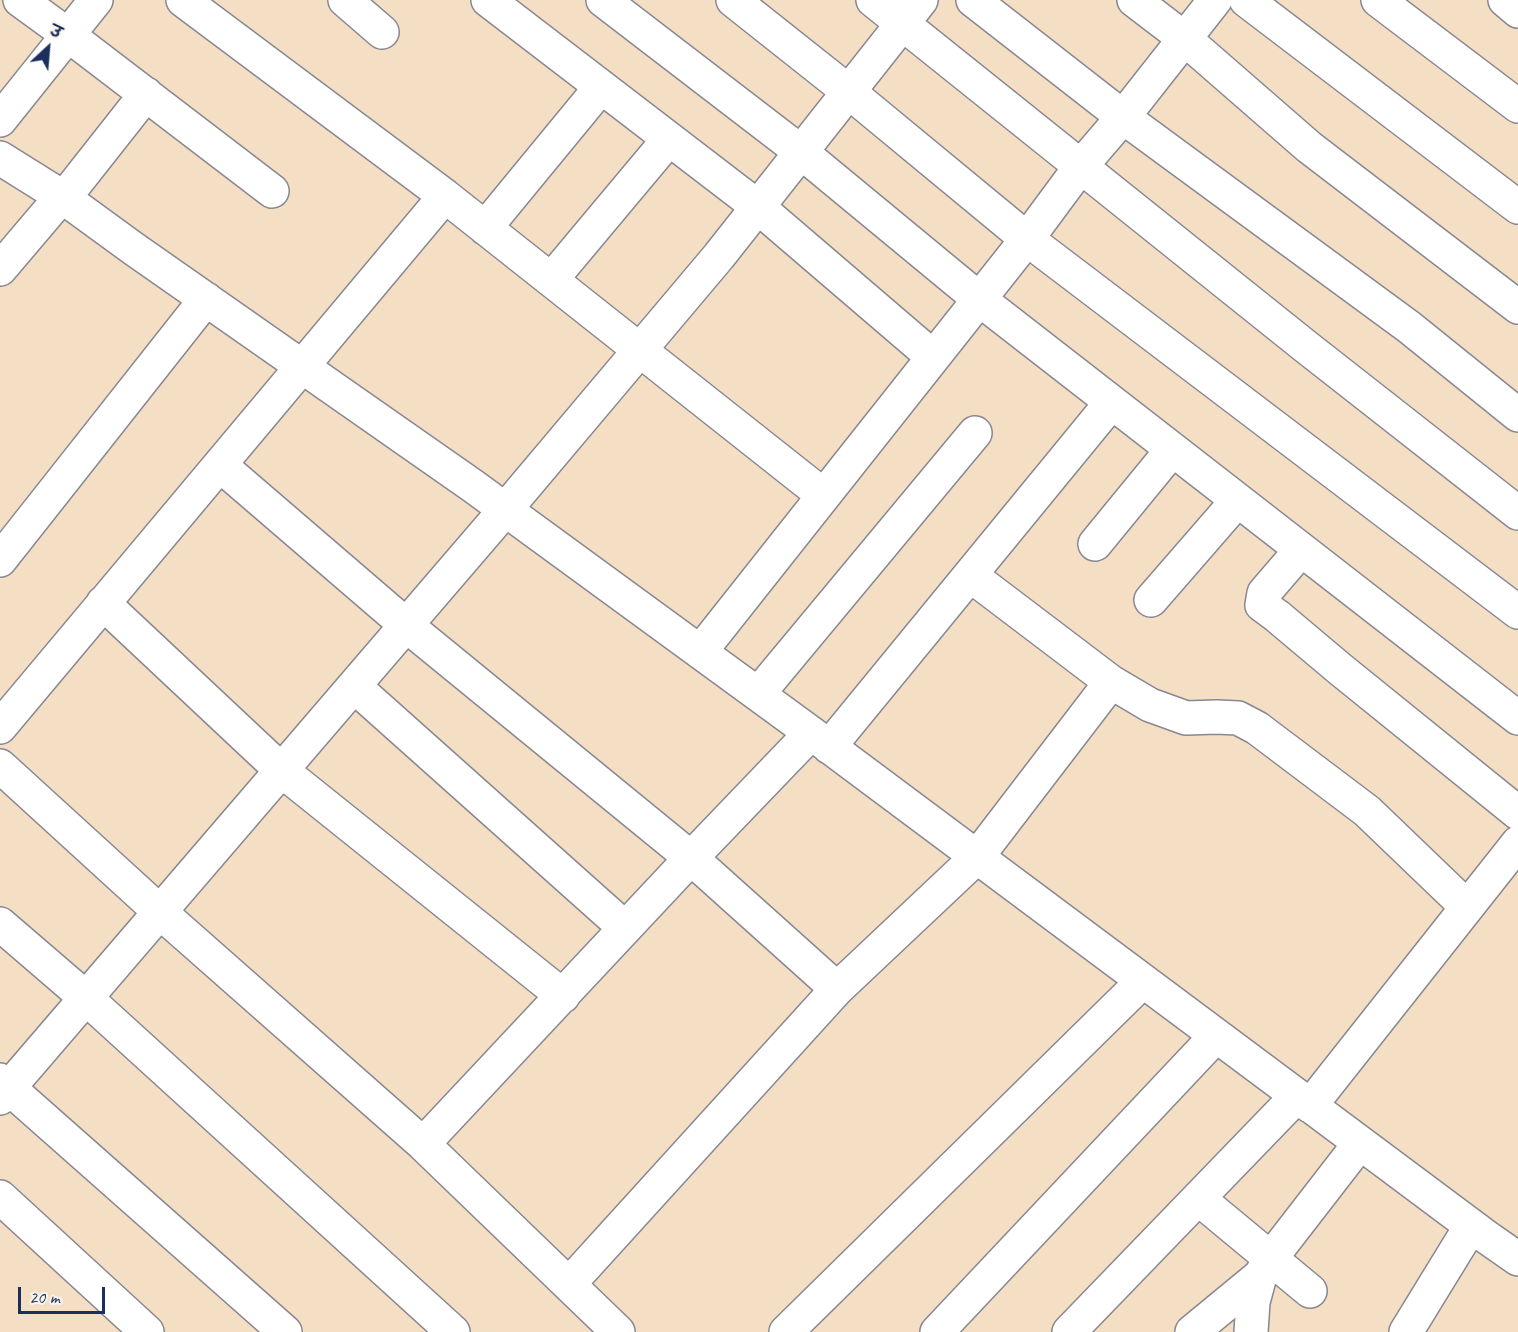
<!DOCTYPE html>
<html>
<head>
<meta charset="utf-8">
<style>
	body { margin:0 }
	#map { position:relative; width:1518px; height:1332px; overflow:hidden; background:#f4dfc5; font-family:Caveat,"Playpen Sans Deva",sans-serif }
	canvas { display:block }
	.north { position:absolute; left:18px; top:18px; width:60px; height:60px; -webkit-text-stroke:4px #f7f3e8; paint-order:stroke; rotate:26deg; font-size:16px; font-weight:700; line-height:24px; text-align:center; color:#1b2f5e }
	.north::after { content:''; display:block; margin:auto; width:21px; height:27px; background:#1b2f5e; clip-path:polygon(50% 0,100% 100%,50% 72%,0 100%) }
	.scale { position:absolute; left:18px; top:1287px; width:87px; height:27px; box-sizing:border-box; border:3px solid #1b2f5e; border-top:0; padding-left:8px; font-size:18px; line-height:21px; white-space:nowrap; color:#1b2f5e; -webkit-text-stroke:4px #f7f3e8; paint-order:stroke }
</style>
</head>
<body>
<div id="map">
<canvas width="1518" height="1332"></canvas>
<div class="north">उ</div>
<div class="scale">20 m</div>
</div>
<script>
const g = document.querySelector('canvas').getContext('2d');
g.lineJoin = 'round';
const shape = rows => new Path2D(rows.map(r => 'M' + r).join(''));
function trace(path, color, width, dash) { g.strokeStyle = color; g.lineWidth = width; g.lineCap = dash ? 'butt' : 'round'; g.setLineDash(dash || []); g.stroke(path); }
const street = shape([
	[20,0,68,35,272,191],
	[183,0,445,196,823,495],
	[345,0,382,32],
	[488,0,758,207,933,357],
	[603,0,801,152,979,299,1518,718],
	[733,0,849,92,1027,239,1518,612],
	[873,0,1305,346,1518,513],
	[973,0,1123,117,1409,327,1518,415],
	[1134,0,1185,39,1309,147,1518,307],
	[1246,0,1518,207],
	[1378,0,1518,106],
	[1505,0,1518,11],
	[0,120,96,0],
	[0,158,64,198,134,249,473,486,811,733,1485,1236,1518,1259],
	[64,198,146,94],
	[485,228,601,87],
	[0,269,62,196],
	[551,280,669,139],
	[220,465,406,625,691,858,837,989],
	[1095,544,1172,450],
	[1301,550,1264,593,1262,605,1277,616,1340,669,1518,813],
	[0,560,206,299],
	[970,575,1111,682,1150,705,1186,718,1217,717,1238,718,1257,728,1367,811,1467,907],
	[1151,600,1237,501],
	[103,603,281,770,563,996],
	[700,652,1027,239,1081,166,1123,117,1215,0],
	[354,686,625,928],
	[758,694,975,433],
	[0,727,445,196],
	[829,747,1111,403],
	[0,766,160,912,423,1144,618,1332],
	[0,924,86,998,453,1332],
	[0,1080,285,1332],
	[0,1098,505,510,719,256,921,0],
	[1310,1106,1518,843],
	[423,1144,691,858,811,733],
	[0,1197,147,1332],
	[1199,1199,1310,1291],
	[569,1284,837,989,977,857,1111,682],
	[786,1332,1143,981],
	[937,1332,1216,1036],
	[1069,1332,1297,1096],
	[1192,1332,1260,1276],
	[1251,1332,1253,1302,1260,1276,1271,1258,1360,1143],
	[1406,1332,1471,1226]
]);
trace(street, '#888792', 36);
trace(street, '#fff', 33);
</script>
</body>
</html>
